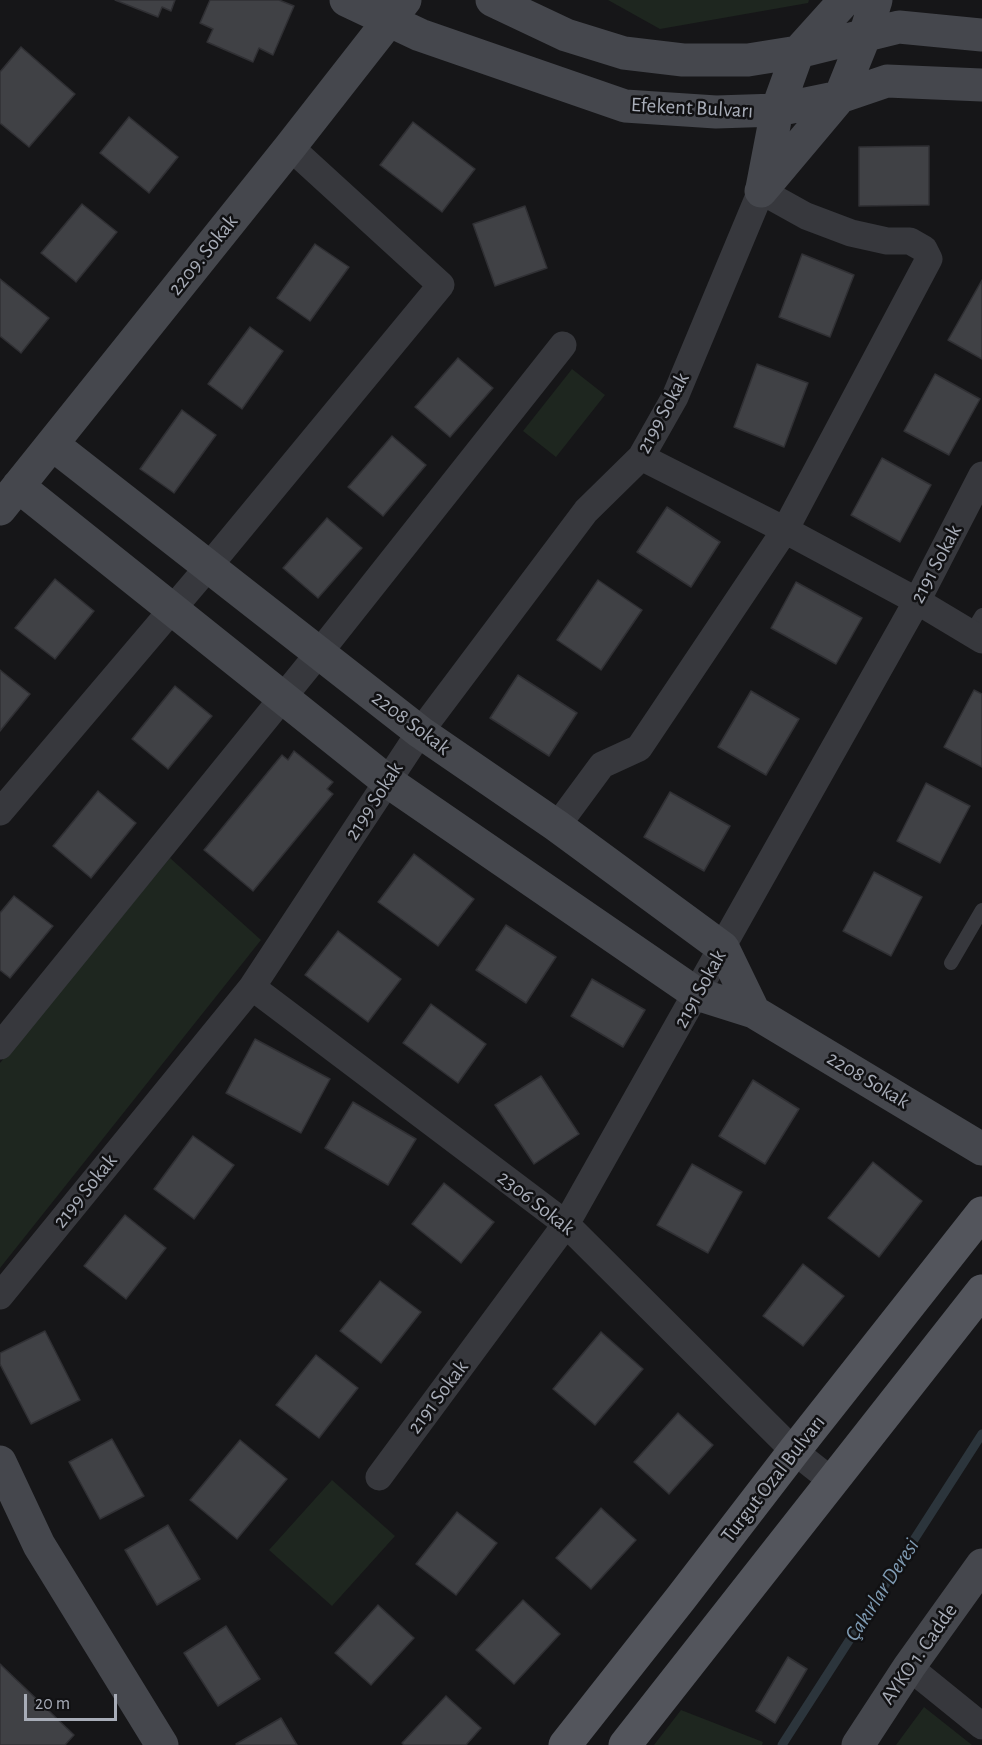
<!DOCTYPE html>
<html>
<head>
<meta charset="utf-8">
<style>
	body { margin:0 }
	#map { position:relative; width:982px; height:1745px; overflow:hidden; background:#161618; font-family:"Alegreya Sans",sans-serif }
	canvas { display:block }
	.scale { position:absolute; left:24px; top:1694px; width:93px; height:27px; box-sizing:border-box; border:3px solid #a8adb8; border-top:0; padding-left:8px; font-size:18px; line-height:21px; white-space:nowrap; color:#a8adb8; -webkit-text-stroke:4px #111113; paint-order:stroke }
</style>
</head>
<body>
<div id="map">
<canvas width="982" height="1745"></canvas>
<div class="scale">20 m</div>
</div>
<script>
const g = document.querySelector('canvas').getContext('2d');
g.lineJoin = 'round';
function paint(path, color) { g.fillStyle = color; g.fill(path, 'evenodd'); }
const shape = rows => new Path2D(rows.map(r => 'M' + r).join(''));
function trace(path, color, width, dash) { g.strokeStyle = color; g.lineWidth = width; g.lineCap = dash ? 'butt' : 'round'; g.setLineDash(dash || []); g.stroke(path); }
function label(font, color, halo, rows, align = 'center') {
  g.font = font + ' "Alegreya Sans",sans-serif'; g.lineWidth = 5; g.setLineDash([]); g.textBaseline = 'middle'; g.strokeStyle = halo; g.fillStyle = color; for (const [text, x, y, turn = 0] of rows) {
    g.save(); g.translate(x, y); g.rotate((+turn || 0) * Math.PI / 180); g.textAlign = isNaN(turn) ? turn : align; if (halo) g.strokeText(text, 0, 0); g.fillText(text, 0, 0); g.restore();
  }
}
paint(shape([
	[608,0,809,0,808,3,660,29],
	[572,369,605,395,556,457,523,431],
	[170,858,261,940,0,1268,0,1063],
	[332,1480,395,1536,332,1606,269,1550],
	[924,1707,972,1745,896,1745],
	[681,1710,763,1742,762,1745,654,1745]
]), '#1e261f');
trace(shape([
	[782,1745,982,1434]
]), '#2c353c', 9);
const building = shape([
	[115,0,175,0,171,11,162,7,158,17,115,0],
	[210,0,279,0,294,6,273,55,259,48,253,62,207,42,213,29,200,23,210,0],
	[21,47,75,94,29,147,0,123,0,72,21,47],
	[129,117,178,157,149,193,100,153,129,117],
	[413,122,475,169,442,212,380,165,413,122],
	[929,146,929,205,859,206,859,147,929,146],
	[82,204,117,232,76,282,41,253,82,204],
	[525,206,547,268,495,286,473,224,525,206],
	[315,244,349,267,310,321,277,298,315,244],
	[802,254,854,275,830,337,779,317,802,254],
	[0,279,49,318,21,353,0,336,0,279],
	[982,280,982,359,948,340,982,280],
	[250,327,283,351,242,409,208,384,250,327],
	[458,358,493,388,450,437,415,407,458,358],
	[757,364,808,383,784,447,734,427,757,364],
	[935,374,980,399,949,455,904,431,935,374],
	[182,410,216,435,174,493,140,469,182,410],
	[392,436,426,465,383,516,348,487,392,436],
	[882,458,931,485,900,542,851,515,882,458],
	[667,507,720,542,691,587,637,552,667,507],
	[327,518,362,548,318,598,283,568,327,518],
	[55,579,94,611,55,659,15,628,55,579],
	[598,580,642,610,601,670,557,640,598,580],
	[796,582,862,618,836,664,771,628,796,582],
	[0,670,30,694,0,731,0,670],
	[518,675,577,713,549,756,490,718,518,675],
	[175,686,212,716,168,769,132,739,175,686],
	[974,690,982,694,982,767,944,747,974,690],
	[751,691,799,719,766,775,718,747,751,691],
	[294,751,333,782,327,789,333,794,253,891,204,850,282,755,288,760,294,751],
	[926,783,970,806,940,863,897,841,926,783],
	[98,791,136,823,91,878,53,846,98,791],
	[670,792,730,826,704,871,644,837,670,792],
	[414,854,474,899,438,946,378,902,414,854],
	[874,872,922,897,891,956,843,931,874,872],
	[14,896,53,926,10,978,0,970,0,913,14,896],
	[506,925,556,957,526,1003,476,970,506,925],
	[338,931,401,979,368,1022,305,975,338,931],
	[592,979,645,1010,623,1047,571,1016,592,979],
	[431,1004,486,1044,458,1083,403,1043,431,1004],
	[255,1039,330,1079,301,1133,226,1093,255,1039],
	[541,1076,579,1134,534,1164,495,1105,541,1076],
	[753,1080,799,1109,765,1164,719,1136,753,1080],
	[353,1102,416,1139,388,1185,325,1148,353,1102],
	[193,1136,234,1165,194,1219,154,1189,193,1136],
	[873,1162,922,1201,879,1257,828,1218,873,1162],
	[692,1164,742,1192,708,1253,657,1225,692,1164],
	[444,1183,494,1222,461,1263,412,1224,444,1183],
	[125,1215,166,1248,126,1299,84,1266,125,1215],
	[803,1264,844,1296,803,1346,763,1316,803,1264],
	[380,1281,421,1312,381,1363,340,1331,380,1281],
	[45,1331,80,1400,31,1424,0,1364,0,1353,45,1331],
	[601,1332,643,1369,595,1425,553,1389,601,1332],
	[316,1355,358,1388,319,1438,276,1405,316,1355],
	[678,1413,713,1445,669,1494,634,1462,678,1413],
	[112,1439,144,1496,100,1519,69,1462,112,1439],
	[240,1440,287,1479,237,1539,190,1500,240,1440],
	[601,1508,636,1540,591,1589,556,1558,601,1508],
	[457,1512,497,1543,456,1595,416,1564,457,1512],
	[168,1525,200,1579,157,1605,125,1550,168,1525],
	[523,1600,560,1634,514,1684,476,1650,523,1600],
	[378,1605,414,1638,371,1685,335,1653,378,1605],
	[226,1626,260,1679,218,1706,184,1653,226,1626],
	[788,1657,807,1669,775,1723,756,1711,788,1657],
	[0,1664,74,1735,65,1745,0,1745,0,1664],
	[446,1696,481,1728,466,1745,404,1745,402,1743,446,1696],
	[281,1718,297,1745,237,1745,236,1744,281,1718]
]);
paint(building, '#404145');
trace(building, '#303034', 1.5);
trace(shape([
	[971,633,982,615],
	[951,963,982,910]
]), '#37383d', 14);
trace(shape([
	[641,457,785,530,917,601,982,640],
	[0,812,209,566,441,285,290,147],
	[252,987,566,1224,794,1451,832,1481],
	[0,1046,319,653,563,345],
	[0,1296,252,987,420,732,586,511,641,457,675,397,761,191,806,216,851,233,887,241,910,241,924,249,929,259,785,530,639,748,602,765,557,826],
	[379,1477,566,1224,917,601,982,475],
	[909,1667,982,1726]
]), '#37383d', 27);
trace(shape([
	[346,0,420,35,625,106,716,112,777,110,840,97,887,81,982,85],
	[492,0,566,35,624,53,683,60,748,60,798,52,899,27,982,35],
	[762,188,777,110,798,52,845,0],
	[761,191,840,97,865,35,876,0],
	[52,444,420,732,557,826,723,948,754,1012],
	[18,486,387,781,697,994,754,1012,982,1149],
	[0,509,290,147,405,0],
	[0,1462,39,1545,162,1745],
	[858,1745,909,1667,982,1565]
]), '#45474d', 33);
trace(shape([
	[565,1745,681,1598,794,1451,982,1213],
	[625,1745,982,1291]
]), '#53555c', 33);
label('21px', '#a8adb8', '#111113', [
	["Efekent Bulvarı",692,108,3],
	["2209. Sokak",203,255,-51],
	["2199 Sokak",663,413,-62],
	["2191 Sokak",936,564,-62],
	["2208 Sokak",411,723,37],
	["2199 Sokak",374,801,-57],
	["2191 Sokak",700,989,-61],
	["2208 Sokak",868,1080,31],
	["2199 Sokak",85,1191,-51],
	["2306 Sokak",536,1203,38],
	["2191 Sokak",438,1397,-53],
	["Turgut Ozal Bulvarı",773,1479,-52],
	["AYKO 1. Cadde",919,1654,-55]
]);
label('italic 22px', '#7f9bb3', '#111113', [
	["Çakırlar Deresi",882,1590,-57]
]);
</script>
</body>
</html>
